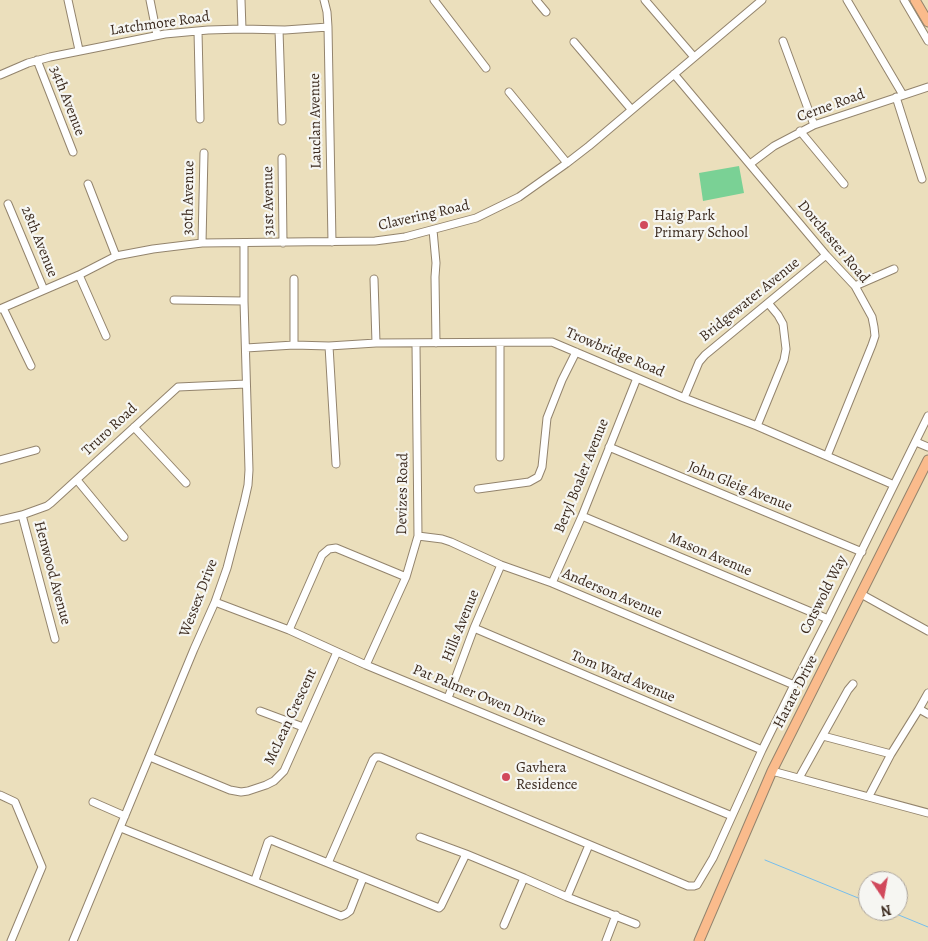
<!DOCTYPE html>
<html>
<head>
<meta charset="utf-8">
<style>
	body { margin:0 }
	#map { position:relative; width:928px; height:941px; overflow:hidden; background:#ebdfbc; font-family:Alegreya,serif }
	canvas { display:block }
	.north { position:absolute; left:858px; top:871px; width:50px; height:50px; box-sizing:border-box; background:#f6f6f2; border:1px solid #aba49d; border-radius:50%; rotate:168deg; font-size:14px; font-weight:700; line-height:20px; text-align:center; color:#3b2a1e }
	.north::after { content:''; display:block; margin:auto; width:18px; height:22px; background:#d1495b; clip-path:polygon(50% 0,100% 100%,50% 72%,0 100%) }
</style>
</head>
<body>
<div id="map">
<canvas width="928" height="941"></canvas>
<div class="north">N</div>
</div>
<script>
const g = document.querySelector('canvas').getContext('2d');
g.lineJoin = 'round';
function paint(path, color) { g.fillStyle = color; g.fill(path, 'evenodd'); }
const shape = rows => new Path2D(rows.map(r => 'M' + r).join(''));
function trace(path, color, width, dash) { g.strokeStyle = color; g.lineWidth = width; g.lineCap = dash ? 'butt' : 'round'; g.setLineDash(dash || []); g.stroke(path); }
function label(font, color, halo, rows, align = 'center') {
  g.font = font + ' Alegreya,serif'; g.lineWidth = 4.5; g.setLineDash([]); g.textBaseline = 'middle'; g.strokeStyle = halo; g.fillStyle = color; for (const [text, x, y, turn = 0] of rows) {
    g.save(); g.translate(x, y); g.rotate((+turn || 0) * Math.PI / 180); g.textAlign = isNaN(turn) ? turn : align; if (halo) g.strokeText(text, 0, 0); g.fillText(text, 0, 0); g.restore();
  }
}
paint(shape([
	[739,166,744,193,703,201,699,173]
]), '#7ad195');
trace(shape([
	[765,860,868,902],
	[889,911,928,927]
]), '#75bded', 1);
const minor = shape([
	[68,0,79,50],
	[150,0,157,35],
	[241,0,242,29],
	[324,0,327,12,328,27,332,242],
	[434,0,486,68],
	[536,0,546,12],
	[645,0,694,57],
	[847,0,903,95],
	[904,0,928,41],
	[279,30,282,121],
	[198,31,200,119],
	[783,41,814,125],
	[574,42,631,109],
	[37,60,73,152],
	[674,74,826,255,855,286,872,317,874,327,875,336,872,345,827,456],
	[0,75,28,63,50,57,165,34,208,30,242,29,285,30,328,27],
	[509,92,567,163],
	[896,97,922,179],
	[800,131,844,184],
	[282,158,283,243],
	[750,164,774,146,814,125,928,87],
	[88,184,116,256],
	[8,204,44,290],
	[433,230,436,263,435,277,436,343],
	[202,243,204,153],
	[79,275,106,336],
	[294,279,294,345],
	[374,279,376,343],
	[855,286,894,269],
	[174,300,244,301],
	[3,308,31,366],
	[0,309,79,275,116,256,153,249,202,243,375,241,405,237,476,218,519,197,567,163,589,146,762,0],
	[329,346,336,464],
	[246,348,294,345,329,346,376,343,552,342,684,398,757,426,894,485],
	[684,398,699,362,705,355,826,255],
	[757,426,784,360,786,349,783,324,778,315,768,303],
	[134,427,186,483],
	[916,442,928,447],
	[609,447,862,552],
	[500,457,500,343],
	[0,460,36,450],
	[77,480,124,537],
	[478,489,529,482,538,477,542,467,547,418,562,380,576,352],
	[22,515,55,639],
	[582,516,828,619],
	[0,520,22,515,47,506,51,503,178,387,246,384],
	[418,536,442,539,451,542,501,565,552,583,794,685],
	[552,583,582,516,637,378],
	[861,594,928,631],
	[215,602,289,630,366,665,732,816],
	[474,628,762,750],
	[289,630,322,555,329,549,336,548,406,577],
	[366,665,406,577,418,536,416,344],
	[448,698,474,628,501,565],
	[919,709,928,714],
	[260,711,303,727],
	[823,736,891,754],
	[150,757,230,790,241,792,248,791,266,785,274,781,284,771,337,652],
	[772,771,928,813],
	[799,778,848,690,853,684],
	[0,795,15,802,42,867,11,941],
	[869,796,891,754,919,709,928,693],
	[93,802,125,816],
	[121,828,341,916,346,914,350,911,363,878],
	[420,837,466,854],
	[328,863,373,760,376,757,380,757,688,886,694,886,697,885,713,858,762,750,794,685,828,619,928,416],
	[255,880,268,842,271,840,439,908,441,906,466,854,524,878,567,897,636,924],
	[567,897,589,845],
	[504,925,524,878],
	[73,941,194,649,215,602,227,568,244,503,248,485,249,470,244,301,244,243],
	[606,941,616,915]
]);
const major = shape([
	[915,0,928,22],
	[699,941,772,771,928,460]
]);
trace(minor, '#93846d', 9);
trace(major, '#93846d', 11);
trace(minor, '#fff', 7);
trace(major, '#fabb8c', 9);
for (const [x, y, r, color] of [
	[644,225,5,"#d1495b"],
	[506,777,5,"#d1495b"]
]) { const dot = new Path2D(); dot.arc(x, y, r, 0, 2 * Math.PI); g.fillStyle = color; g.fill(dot); trace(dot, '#f6f6f2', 2); }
label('15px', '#3b2a1e', '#f6f6f2', [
	["Latchmore Road",160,24,-8],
	["34th Avenue",67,101,69],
	["Cerne Road",831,106,-20],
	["Lauclan Avenue",316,121,-91],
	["30th Avenue",189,198,-89],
	["31st Avenue",269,201,-91],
	["Clavering Road",424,216,-13],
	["28th Avenue",39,242,68],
	["Dorchester Road",833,242,50],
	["Bridgewater Avenue",750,300,-39],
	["Trowbridge Road",615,353,23],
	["Truro Road",110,430,-43],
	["Beryl Boaler Avenue",582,476,-68],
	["John Gleig Avenue",740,487,22],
	["Devizes Road",403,494,-89],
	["Mason Avenue",710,555,23],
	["Henwood Avenue",52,573,75],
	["Anderson Avenue",612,594,23],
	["Cotswold Way",824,595,-63],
	["Wessex Drive",199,598,-69],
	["Hills Avenue",461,626,-68],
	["Tom Ward Avenue",623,677,23],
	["Harare Drive",796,692,-63],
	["Pat Palmer Owen Drive",479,696,22],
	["McLean Crescent",291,717,-65]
]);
label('15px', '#3b2a1e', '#f6f6f2', [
	["Haig Park",654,216],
	["Primary School",654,233],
	["Gavhera",516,768],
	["Residence",516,785]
], 'left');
</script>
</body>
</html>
